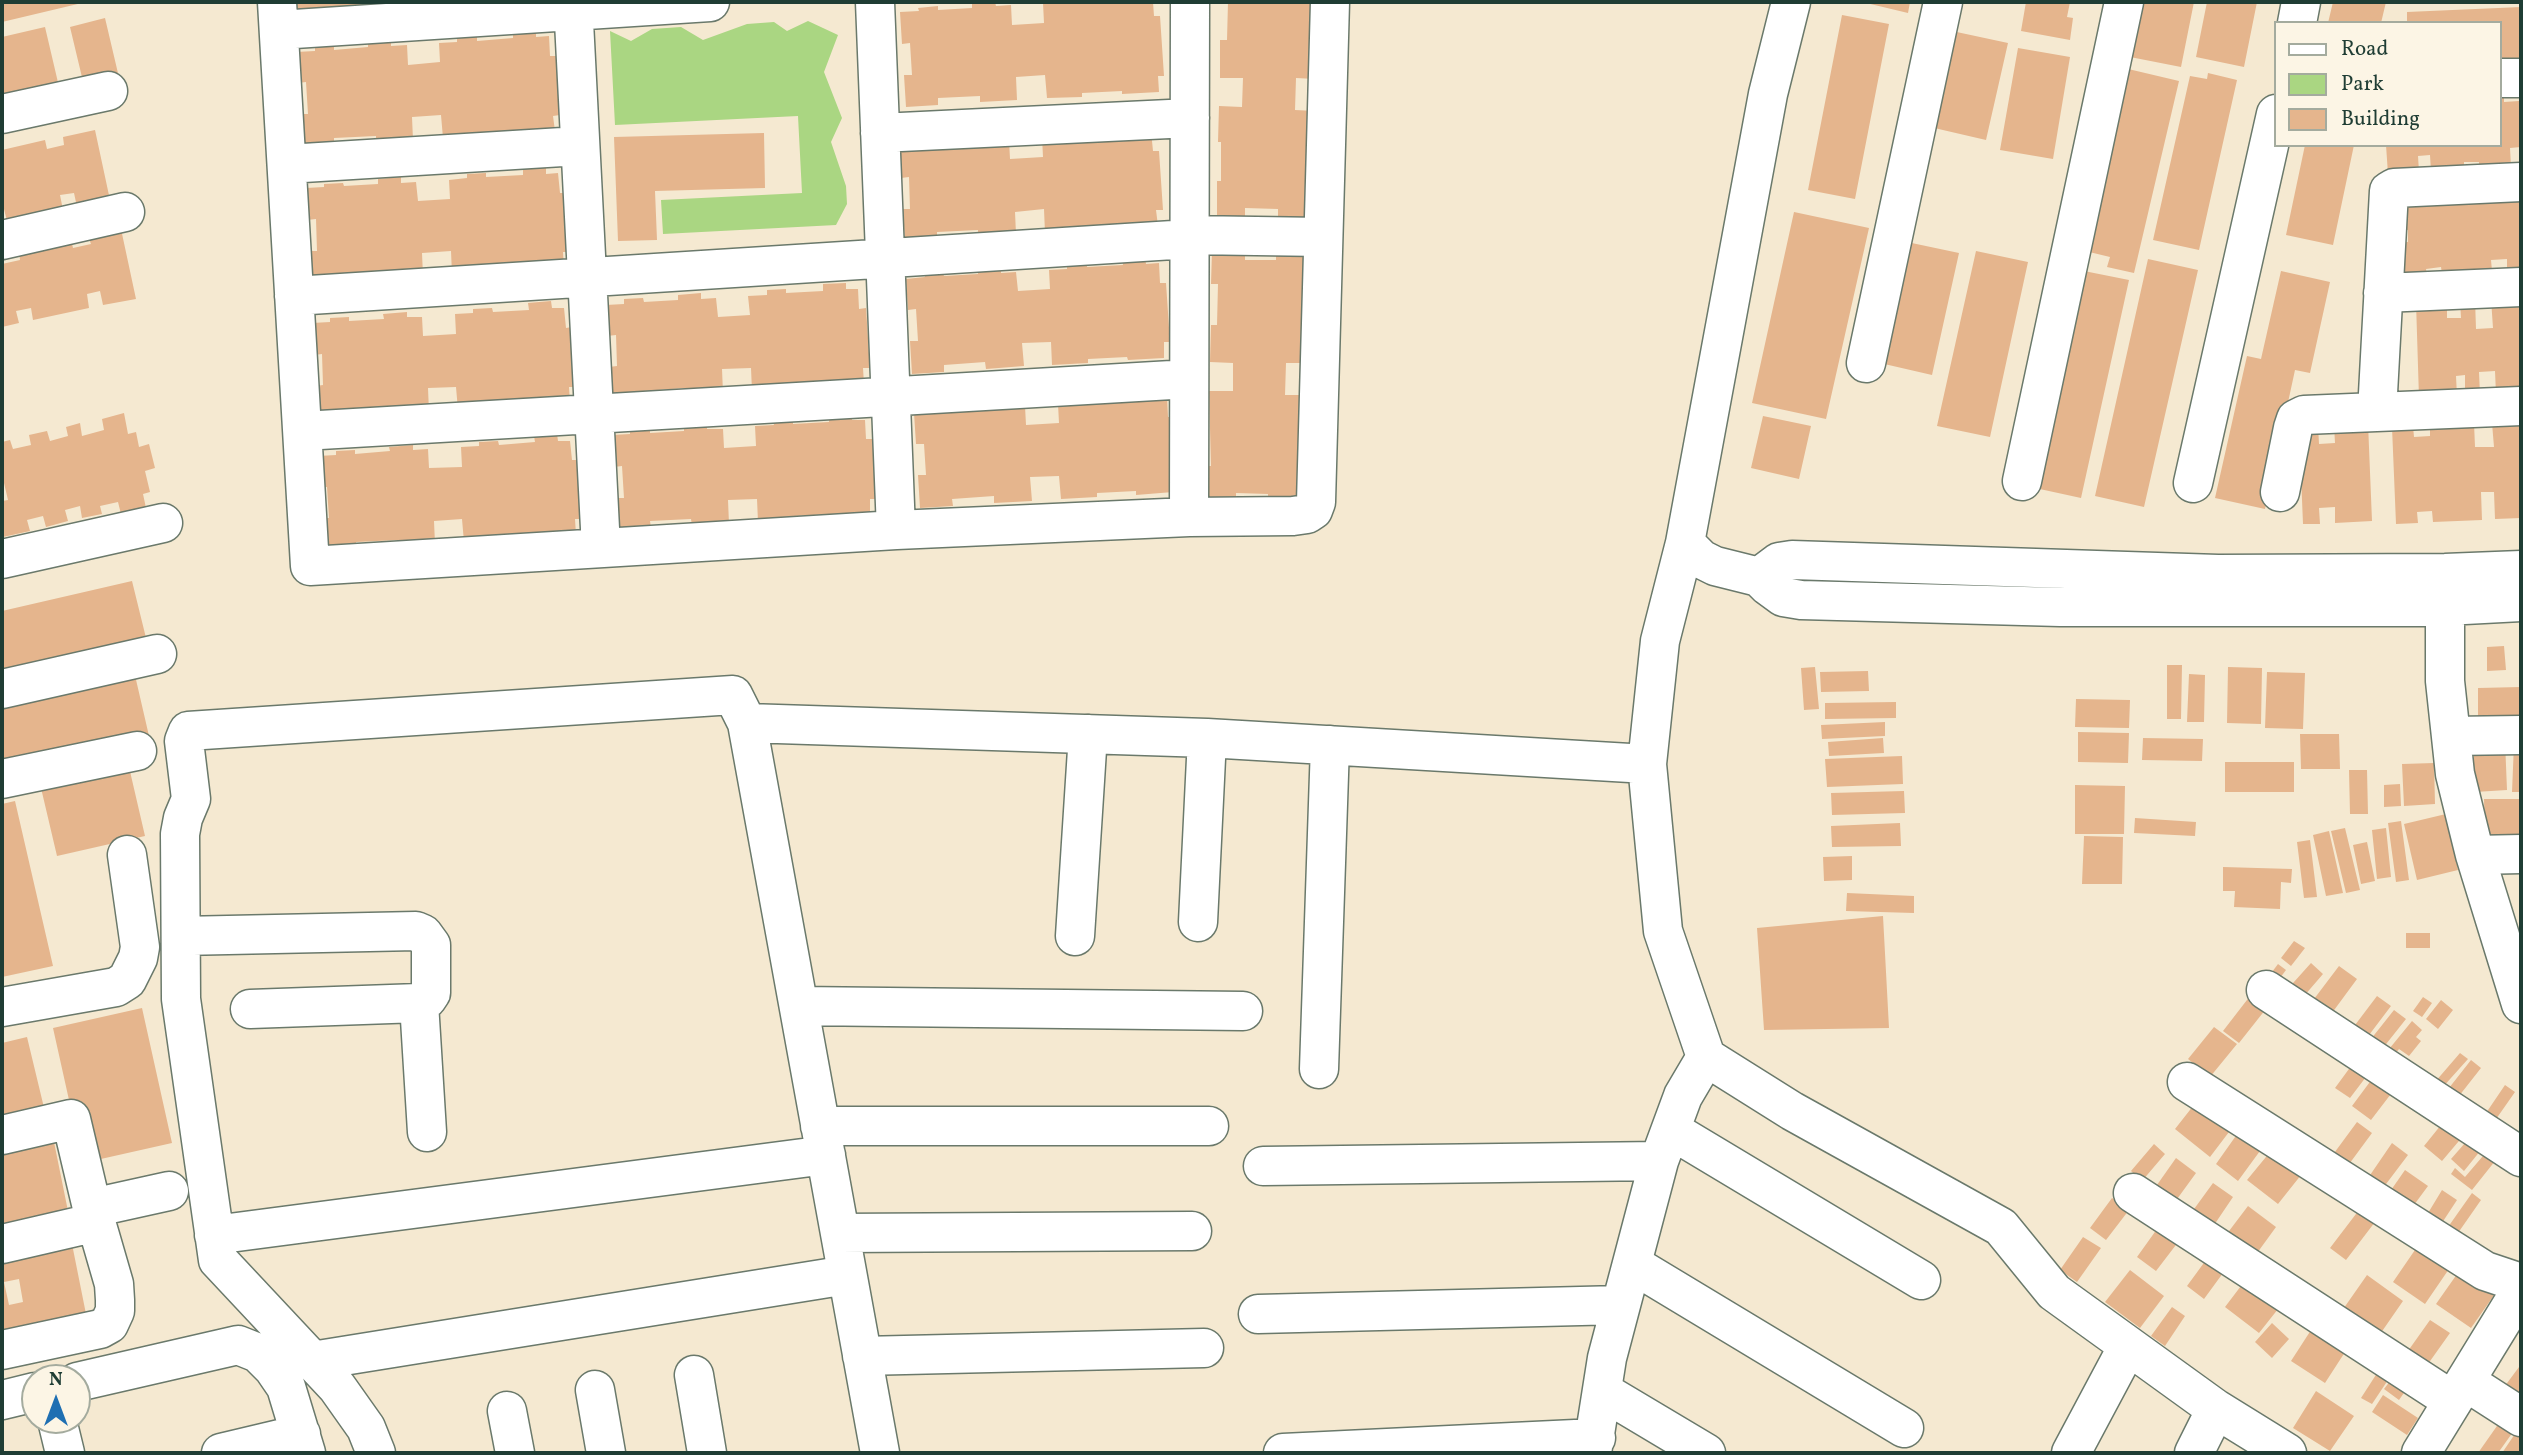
<!DOCTYPE html>
<html>
<head>
<meta charset="utf-8">
<style>
	body { margin:0 }
	#map { position:relative; width:2523px; height:1455px; overflow:hidden; background:#f5e9d1; font-family:Vollkorn,serif }
	canvas { display:block }
	.frame { position:absolute; inset:0; border:4px solid #1f3d34; pointer-events:none }
	.legend { position:absolute; left:2274px; top:21px; width:228px; height:126px; box-sizing:border-box; background:#fcf5e5; border:2px solid #a4ab9e; margin:0; padding:9px 12px; list-style:none; font-size:21px; color:#1f3d34 }
	.legend li { display:flex; align-items:center; gap:14px; height:35px }
	.legend b { width:35px; border:2px solid #a4ab9e }
	.north { position:absolute; left:21px; top:1364px; width:70px; height:70px; box-sizing:border-box; background:#fcf5e5; border:2px solid #a4ab9e; border-radius:50%; rotate:0deg; font-size:19px; font-weight:700; line-height:28px; text-align:center; color:#1f3d34 }
	.north::after { content:''; display:block; margin:auto; width:24px; height:32px; background:#1f6fb2; clip-path:polygon(50% 0,100% 100%,50% 72%,0 100%) }
</style>
</head>
<body>
<div id="map">
<canvas width="2523" height="1455"></canvas>
<div class="frame"></div>
<ul class="legend">
<li><b style="height:9px;background:#fff"></b>Road</li>
<li><b style="height:19px;background:#aad682"></b>Park</li>
<li><b style="height:19px;background:#e5b58d"></b>Building</li>
</ul>
<div class="north">N</div>
</div>
<script>
const g = document.querySelector('canvas').getContext('2d');
g.lineJoin = 'round';
function paint(path, color) { g.fillStyle = color; g.fill(path, 'evenodd'); }
const shape = rows => new Path2D(rows.map(r => 'M' + r).join(''));
function trace(path, color, width, dash) { g.strokeStyle = color; g.lineWidth = width; g.lineCap = dash ? 'butt' : 'round'; g.setLineDash(dash || []); g.stroke(path); }
paint(shape([
	[808,21,838,35,824,72,842,118,831,142,846,186,847,204,836,225,663,234,661,200,802,193,798,116,615,125,610,31,631,41,652,29,681,27,703,40,747,24,774,22,787,31]
]), '#aad682');
paint(shape([
	[2,2,82,2,82,3,2,22],
	[294,2,406,2,407,9,295,16],
	[995,2,996,6,1011,5,1012,25,1044,23,1043,3,1153,2,1154,16,1160,16,1164,76,1158,76,1159,92,1122,94,1122,91,1082,93,1082,97,1047,98,1045,75,1016,77,1017,100,980,102,980,96,938,98,938,105,906,107,904,75,912,75,910,43,902,44,900,12,919,11,918,8,938,6,938,10,972,8,972,3],
	[1228,2,1320,2,1315,79,1296,78,1295,110,1315,111,1312,222,1278,221,1278,209,1245,208,1245,220,1217,219,1217,181,1221,181,1221,142,1218,142,1219,106,1242,107,1243,78,1220,78,1220,40,1227,40],
	[1862,2,1910,2,1908,13],
	[2026,2,2070,2,2067,17,2073,18,2070,40,2021,31],
	[2136,2,2194,2,2181,67,2125,56],
	[2207,2,2257,2,2244,67,2196,57],
	[2333,2,2386,2,2381,23,2328,23],
	[2521,7,2521,59,2500,60,2500,23,2407,23,2407,12],
	[1842,15,1889,24,1855,199,1808,190],
	[105,18,121,86,86,94,70,27],
	[45,27,60,91,2,105,2,37],
	[536,30,536,37,549,36,550,56,556,56,560,115,553,116,555,131,518,133,518,130,443,138,441,115,412,117,413,140,376,142,376,136,334,138,334,145,302,147,300,114,308,114,306,82,298,83,296,52,315,51,315,47,334,46,334,50,368,47,368,42,391,41,391,46,407,45,408,65,440,62,439,43,457,42,457,38,477,37,477,41,513,38,513,31],
	[1952,31,2008,43,1986,140,1930,127],
	[2018,48,2070,57,2053,159,2000,150],
	[2124,68,2179,81,2134,273,2107,267,2110,257,2081,250],
	[2208,73,2237,80,2199,250,2153,240,2190,76,2207,79],
	[2518,83,2521,83,2521,147,2510,148,2511,167,2479,169,2479,162,2464,162,2464,169,2431,171,2430,155,2418,156,2419,172,2388,174,2386,145,2500,145,2500,84,2504,84,2504,102,2519,101],
	[95,130,110,200,77,207,74,193,60,195,63,210,7,221,4,209,2,209,2,150,45,140,47,149,64,145,63,137],
	[1151,131,1153,151,1159,151,1163,210,1156,210,1158,226,1045,233,1044,209,1015,212,1016,234,978,237,978,230,937,232,937,239,905,241,903,209,910,209,909,177,901,178,899,146,1009,140,1010,159,1043,157,1042,137],
	[764,133,765,188,655,191,657,240,618,241,614,137],
	[2305,145,2354,145,2333,245,2286,235],
	[546,167,546,174,558,173,560,193,566,193,570,252,563,252,564,268,452,274,451,251,422,253,423,276,312,283,310,251,317,251,316,219,307,220,306,188,324,187,324,184,343,183,344,186,378,184,378,179,401,177,401,183,416,182,418,201,450,199,449,180,467,178,467,174,486,173,486,177,523,175,523,168],
	[2521,188,2521,268,2507,269,2507,259,2491,260,2492,271,2442,274,2441,267,2426,269,2427,275,2398,277,2396,243,2408,242,2408,230,2395,231,2393,196],
	[1794,212,1869,228,1826,419,1752,403],
	[121,229,136,299,103,305,100,291,87,294,89,308,33,320,31,308,16,311,19,323,2,327,2,264,20,260,19,251,71,239,73,248,91,244,88,236],
	[1907,242,1959,253,1932,375,1880,363],
	[1212,251,1245,252,1245,260,1276,260,1276,253,1308,253,1306,363,1286,363,1285,395,1305,395,1302,507,1268,506,1268,494,1236,493,1236,505,1207,504,1208,466,1211,466,1209,391,1233,391,1233,363,1210,362,1211,325,1217,325,1218,284,1211,284],
	[1976,251,2028,262,1990,437,1937,426],
	[1145,257,1146,264,1159,263,1160,283,1166,283,1170,342,1164,342,1164,358,1128,360,1127,357,1088,359,1088,363,1052,365,1051,342,1022,343,1024,366,986,369,985,362,944,365,944,372,912,374,910,341,918,341,916,309,908,310,906,279,925,277,924,274,943,273,944,276,978,274,978,269,1001,267,1001,273,1016,272,1018,291,1050,289,1049,270,1067,269,1067,264,1087,263,1087,267,1123,265,1122,258],
	[2148,259,2198,270,2144,507,2095,496],
	[2074,269,2129,280,2081,498,2026,486],
	[2281,271,2330,282,2310,373,2295,370,2265,509,2215,498,2247,356,2261,359],
	[846,283,846,289,858,289,859,309,866,308,870,368,863,368,864,384,752,391,751,368,722,369,723,393,685,395,685,388,644,391,644,397,612,400,609,367,617,366,616,335,607,336,606,305,624,304,624,299,643,298,644,302,678,300,678,295,701,293,701,299,716,298,718,317,750,315,748,296,767,295,767,290,786,289,786,293,823,291,823,284],
	[2521,298,2521,393,2496,394,2495,371,2479,372,2480,395,2465,396,2465,375,2456,376,2457,396,2419,398,2416,302,2447,301,2447,318,2461,318,2460,300,2475,299,2476,329,2493,328,2491,299],
	[551,301,552,308,564,308,566,328,572,327,576,387,569,387,570,403,458,410,456,387,428,388,429,412,317,418,316,386,323,385,322,354,314,355,312,323,330,322,330,318,349,317,349,321,384,319,383,314,407,312,407,317,422,317,423,336,456,334,455,314,473,313,473,309,492,308,493,312,529,310,528,303],
	[1167,397,1168,417,1175,417,1173,492,1136,495,1136,491,1097,493,1097,497,1061,499,1059,476,1030,477,1032,501,994,503,994,496,952,499,953,506,920,508,918,475,926,475,924,444,916,444,914,413,1025,406,1026,425,1059,423,1058,404],
	[124,413,128,434,136,432,139,447,149,444,155,468,145,471,150,492,143,494,146,508,121,514,118,502,100,506,102,514,82,518,80,506,65,510,68,521,46,527,43,516,27,520,30,531,3,537,2,501,8,500,4,483,2,484,2,442,10,440,13,449,31,445,29,435,47,431,50,441,68,436,66,427,80,423,82,436,104,430,102,419],
	[852,413,852,420,865,420,866,439,873,439,876,499,870,499,870,515,834,517,834,514,794,516,795,519,758,522,757,499,728,500,729,524,692,526,691,519,650,521,651,528,618,530,616,498,624,498,622,466,614,467,612,435,630,434,630,430,650,429,650,433,684,431,684,426,707,425,707,429,723,429,724,448,756,446,755,426,774,425,773,421,793,420,793,424,829,422,829,415],
	[1763,416,1811,426,1799,479,1751,468],
	[2521,421,2521,518,2495,519,2494,492,2481,492,2482,520,2433,522,2432,511,2417,512,2418,523,2396,524,2392,427,2413,426,2414,437,2430,436,2430,425,2474,423,2475,447,2494,447,2492,423],
	[2368,423,2372,521,2335,523,2335,507,2319,508,2320,524,2303,524,2299,426,2318,425,2319,444,2335,443,2334,425],
	[557,434,558,441,570,441,572,460,578,460,582,519,575,519,576,535,464,542,462,519,434,521,435,544,398,546,397,540,356,542,356,549,323,551,322,518,329,518,327,487,320,487,318,456,336,455,336,451,355,450,355,454,390,451,389,447,413,445,413,450,428,449,429,468,462,467,461,447,479,446,479,442,498,441,499,445,535,442,534,436],
	[132,581,147,642,2,676,2,611],
	[2504,646,2506,670,2487,671,2487,647],
	[2167,665,2182,665,2181,719,2167,719],
	[1815,667,1819,709,1804,710,1801,668],
	[2228,667,2262,668,2261,724,2227,723],
	[134,671,149,736,2,771,2,701],
	[1868,671,1869,691,1821,692,1820,672],
	[2267,672,2305,673,2303,729,2265,728],
	[2189,674,2205,675,2204,722,2187,722],
	[2521,687,2521,724,2478,725,2478,688],
	[2076,699,2130,700,2129,728,2075,727],
	[1896,702,1896,718,1825,719,1825,703],
	[1885,722,1885,736,1822,739,1821,725],
	[2078,732,2129,733,2128,763,2078,762],
	[2300,734,2339,734,2340,769,2301,769],
	[1883,738,1884,753,1829,756,1828,742],
	[2143,738,2203,739,2202,761,2142,760],
	[2505,741,2507,790,2475,792,2473,743],
	[2514,744,2521,745,2521,792,2512,792],
	[1902,756,1903,784,1827,787,1825,759],
	[2225,762,2294,762,2294,792,2225,792],
	[2434,763,2435,804,2404,806,2402,764],
	[129,767,145,836,57,856,41,788],
	[2349,770,2367,770,2368,814,2350,814],
	[2400,784,2401,806,2384,807,2384,785],
	[2075,785,2125,786,2124,834,2075,834],
	[1904,791,1905,813,1832,815,1831,793],
	[2484,799,2521,799,2521,837,2485,839],
	[15,801,53,966,2,977,2,804],
	[2446,814,2458,870,2417,880,2404,824],
	[2135,818,2196,822,2195,836,2134,833],
	[2401,821,2409,880,2396,882,2388,823],
	[1900,823,1901,846,1832,847,1831,826],
	[2345,828,2360,890,2346,893,2331,831],
	[2386,828,2391,877,2377,879,2372,830],
	[2329,831,2343,893,2326,896,2313,835],
	[2084,836,2123,837,2122,884,2082,884],
	[2310,840,2317,897,2304,898,2297,842],
	[2367,842,2375,881,2361,884,2353,845],
	[1852,856,1852,880,1824,881,1823,857],
	[2223,867,2292,869,2291,883,2281,882,2280,909,2234,907,2235,891,2223,891],
	[1847,893,1914,896,1914,913,1846,911],
	[1883,916,1889,1028,1764,1030,1757,928],
	[2406,933,2430,933,2430,948,2406,948],
	[2294,941,2305,948,2291,966,2281,958],
	[2311,963,2323,974,2298,1003,2285,992],
	[2278,964,2286,970,2274,986,2266,980],
	[2339,966,2357,979,2329,1017,2311,1003],
	[2257,987,2273,1000,2239,1043,2223,1031],
	[2377,996,2391,1006,2363,1043,2349,1033],
	[2423,997,2432,1003,2422,1017,2413,1011],
	[2441,1000,2453,1010,2438,1029,2426,1019],
	[142,1008,172,1143,83,1163,53,1028],
	[2394,1010,2406,1019,2379,1053,2367,1044],
	[2412,1021,2422,1030,2416,1037,2421,1041,2409,1056,2399,1049,2391,1059,2385,1054],
	[2214,1027,2237,1044,2210,1077,2188,1059],
	[27,1037,46,1116,2,1127,2,1043],
	[2460,1053,2468,1059,2442,1088,2435,1082],
	[2357,1058,2372,1069,2350,1098,2335,1088],
	[2471,1060,2481,1068,2459,1096,2449,1088],
	[2378,1071,2397,1086,2371,1120,2352,1106],
	[2505,1085,2515,1092,2494,1122,2484,1116],
	[2197,1101,2232,1128,2210,1157,2175,1129],
	[2445,1120,2464,1135,2442,1161,2424,1146],
	[2357,1122,2372,1133,2344,1171,2329,1160],
	[2245,1123,2268,1140,2238,1181,2216,1164],
	[2472,1135,2485,1145,2464,1171,2451,1159],
	[54,1142,70,1221,2,1234,2,1147],
	[2392,1143,2408,1155,2380,1192,2366,1181],
	[2494,1143,2503,1151,2472,1190,2451,1174,2455,1168,2465,1177],
	[2154,1144,2165,1154,2142,1181,2131,1171],
	[2275,1146,2305,1170,2278,1204,2247,1180],
	[2176,1158,2196,1173,2172,1206,2152,1192],
	[2405,1170,2428,1186,2411,1209,2389,1193],
	[2213,1183,2233,1197,2210,1231,2189,1216],
	[2442,1190,2457,1200,2436,1232,2422,1223],
	[2472,1193,2481,1200,2451,1243,2441,1237],
	[2112,1198,2129,1210,2106,1240,2090,1228],
	[2248,1206,2276,1227,2252,1260,2223,1239],
	[2359,1210,2375,1222,2346,1260,2330,1248],
	[2162,1222,2182,1237,2156,1271,2137,1257],
	[2083,1237,2101,1248,2077,1282,2060,1270],
	[72,1244,88,1324,2,1340,2,1253],
	[19,1279,23,1302,9,1305,4,1282],
	[2417,1247,2449,1269,2425,1304,2393,1282],
	[2206,1260,2223,1273,2204,1299,2187,1286],
	[2462,1267,2497,1291,2471,1328,2436,1304],
	[2130,1270,2164,1296,2140,1328,2105,1302],
	[2367,1275,2403,1301,2376,1340,2339,1315],
	[2247,1278,2282,1304,2259,1333,2225,1307],
	[2172,1307,2185,1316,2165,1346,2151,1336],
	[2430,1320,2450,1333,2423,1371,2403,1358],
	[2272,1323,2289,1339,2272,1358,2255,1342],
	[2313,1327,2347,1349,2325,1383,2291,1361],
	[2381,1367,2392,1374,2372,1404,2361,1398],
	[2519,1367,2521,1367,2521,1409,2499,1394],
	[2394,1376,2408,1387,2399,1400,2384,1389],
	[2316,1391,2354,1416,2330,1451,2293,1428],
	[2383,1395,2418,1418,2407,1435,2372,1412],
	[2504,1416,2518,1425,2498,1453,2478,1453],
	[2521,1425,2521,1453,2502,1453]
]), '#e5b58d');
const minor = shape([
	[277,2,310,566,896,530,1189,517,1293,516,1307,514,1313,510,1316,502,1330,2],
	[573,2,601,548],
	[875,2,896,530],
	[1791,2,1768,94,1685,543,1660,641,1647,764,1663,931,1706,1057,1792,1111,2001,1227,2054,1292,2216,1409,2287,1453],
	[2297,23,2301,2],
	[279,30,710,2],
	[2500,78,2521,78],
	[2,114,108,91],
	[880,133,1190,118],
	[287,164,579,146],
	[1189,235,1323,237],
	[2,240,125,212],
	[2383,293,2521,287],
	[294,296,1189,239],
	[1866,363,1943,2],
	[2377,412,2389,191,2394,188,2521,182],
	[303,431,1189,379],
	[2022,481,2124,2],
	[2193,483,2276,114],
	[2280,492,2293,428,2296,419,2304,415,2521,406],
	[1189,517,1190,2],
	[1685,543,1701,559,1715,566,1759,577],
	[2,559,163,523],
	[2521,570,2445,573,2218,574,1792,560,1779,562,1759,577,1768,586,1783,597,1801,600,2060,607,2427,607,2521,602],
	[2445,579,2445,681,2455,774,2475,855,2521,1004],
	[2,689,157,654],
	[747,723,1207,738,1647,764],
	[2451,736,2521,735],
	[2,779,137,751],
	[2475,855,2521,854],
	[1198,922,1207,738],
	[181,936,416,931,423,934,431,945,431,993,427,999,419,1003,427,1132],
	[1075,936,1088,734],
	[2266,990,2521,1157],
	[799,1006,1243,1011],
	[2,1007,116,987,127,980,138,958,140,947,127,855],
	[250,1009,419,1003],
	[1319,1069,1330,745],
	[2187,1082,2485,1271,2521,1283],
	[820,1126,1209,1126],
	[1671,1130,1921,1280],
	[2,1135,71,1119,92,1208,114,1284,115,1300,115,1311,109,1324,100,1329,2,1350],
	[1263,1166,1659,1161],
	[2133,1193,2453,1401],
	[92,1208,169,1191],
	[840,1233,1192,1231],
	[214,1235,826,1155],
	[2,1244,97,1222],
	[1632,1264,1904,1428],
	[1258,1314,1621,1305],
	[862,1356,1204,1348],
	[312,1361,847,1275],
	[694,1375,707,1453],
	[2465,1381,2521,1417],
	[77,1382,238,1345,258,1353,273,1368,286,1387,306,1453],
	[595,1390,606,1453],
	[1602,1391,1706,1453],
	[2,1400,35,1392],
	[507,1411,515,1453],
	[57,1420,65,1453],
	[221,1453,301,1434],
	[376,1453,366,1428,337,1387,218,1260,181,999,180,834,183,818,191,799,184,741,188,731,733,695,747,723,880,1453],
	[1283,1453,1596,1438],
	[1592,1453,1607,1358,1659,1161,1683,1096,1706,1057],
	[2071,1453,2128,1346],
	[2194,1453,2216,1409],
	[2421,1453,2521,1290]
]);
trace(minor, '#6a796b', 41);
trace(minor, '#fff', 38);
</script>
</body>
</html>
